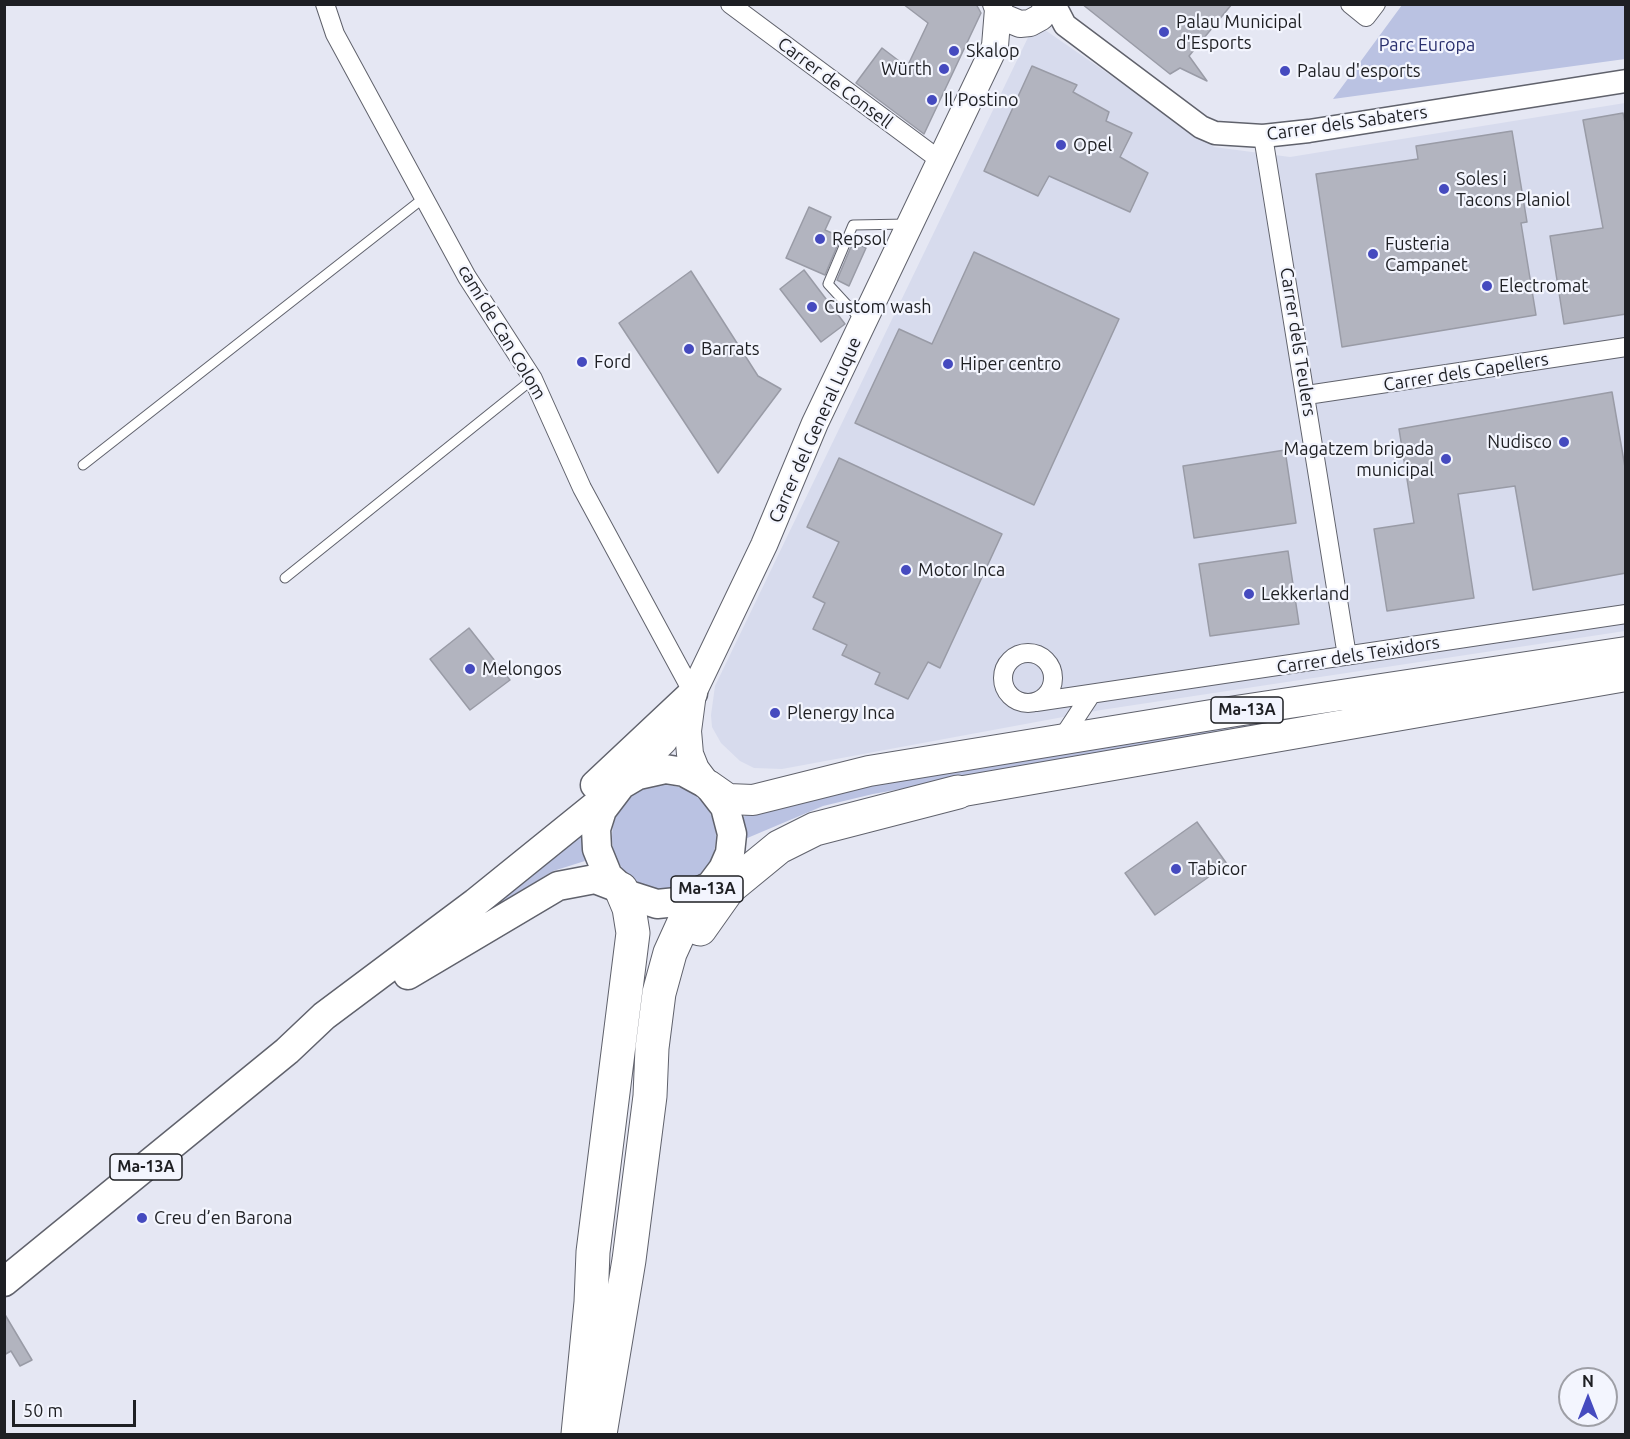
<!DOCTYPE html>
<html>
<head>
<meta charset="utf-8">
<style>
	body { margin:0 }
	#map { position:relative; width:1630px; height:1439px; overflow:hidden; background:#e5e7f3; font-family:Ubuntu,sans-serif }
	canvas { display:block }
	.frame { position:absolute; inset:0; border:6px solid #1e1f23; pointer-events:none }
	.north { position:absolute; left:1558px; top:1367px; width:60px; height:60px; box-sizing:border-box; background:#f3f5fe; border:2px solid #9e9fa6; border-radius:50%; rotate:0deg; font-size:16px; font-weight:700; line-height:24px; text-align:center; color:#1e1f23 }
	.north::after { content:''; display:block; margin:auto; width:21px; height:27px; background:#454abf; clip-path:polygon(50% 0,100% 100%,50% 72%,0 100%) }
	.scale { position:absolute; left:12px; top:1400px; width:124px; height:27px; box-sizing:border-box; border:3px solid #1e1f23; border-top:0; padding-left:8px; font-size:18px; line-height:21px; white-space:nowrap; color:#1e1f23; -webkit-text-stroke:4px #f3f5fe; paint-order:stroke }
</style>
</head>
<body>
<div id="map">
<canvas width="1630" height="1439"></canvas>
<div class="frame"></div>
<div class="north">N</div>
<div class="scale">50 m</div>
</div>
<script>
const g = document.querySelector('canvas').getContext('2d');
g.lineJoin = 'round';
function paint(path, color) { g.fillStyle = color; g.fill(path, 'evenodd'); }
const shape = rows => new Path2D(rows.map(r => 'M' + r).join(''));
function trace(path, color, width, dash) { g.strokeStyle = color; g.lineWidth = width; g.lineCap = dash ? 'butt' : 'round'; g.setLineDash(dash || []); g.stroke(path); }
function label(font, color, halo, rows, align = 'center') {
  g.font = font + ' Ubuntu,sans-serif'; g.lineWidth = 4.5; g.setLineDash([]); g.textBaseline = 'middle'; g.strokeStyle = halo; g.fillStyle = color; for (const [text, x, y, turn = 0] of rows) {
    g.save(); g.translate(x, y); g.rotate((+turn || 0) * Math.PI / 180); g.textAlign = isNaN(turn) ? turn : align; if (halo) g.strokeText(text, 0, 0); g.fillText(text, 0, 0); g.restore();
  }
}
paint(shape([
	[1035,23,1214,147,1290,157,1625,103,1625,631,1101,710,782,769,754,768,740,761,721,743,712,727,711,715,715,686]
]), '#d7dbed');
paint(shape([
	[1402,5,1625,5,1625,59,1333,99],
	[1565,671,873,794,823,806,745,839,742,818,746,815,834,792],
	'612 837a52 52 0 1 1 104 0a52 52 0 1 1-104 0Z',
	[582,833,585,861,553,871,469,923]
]), '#bac2e2');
const building = shape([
	[903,4,976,4,981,13,924,134,856,83,882,48,907,67,928,23,903,4],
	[1082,4,1232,4,1189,56,1207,81,1180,68,1170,74,1082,4],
	[1032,66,1077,85,1073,92,1109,112,1106,121,1132,133,1120,157,1148,173,1130,212,1049,176,1038,196,984,171,1032,66],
	[1623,113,1626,127,1626,314,1564,324,1550,236,1603,228,1583,120,1623,113],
	[1512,131,1527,222,1521,223,1536,315,1342,347,1316,174,1418,159,1416,146,1512,131],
	[809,207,831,217,825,230,841,237,825,275,786,258,809,207],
	[853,242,866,248,849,286,837,280,853,242],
	[974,252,1119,319,1034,505,855,423,899,329,932,344,974,252],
	[804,270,845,324,821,342,780,289,804,270],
	[691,271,758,376,781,389,718,473,619,323,691,271],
	[1612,392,1626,473,1626,573,1533,590,1515,486,1458,494,1474,598,1387,611,1374,529,1414,523,1399,429,1612,392],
	[1285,450,1296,523,1194,538,1183,466,1285,450],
	[839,458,1002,534,940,668,928,662,908,699,875,684,880,673,842,655,847,645,813,629,825,603,813,597,839,542,807,527,839,458],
	[1288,551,1299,624,1210,636,1199,564,1288,551],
	[469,628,510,680,470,710,430,659,469,628],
	[1197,822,1227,864,1155,915,1125,873,1197,822],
	[4,1313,32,1360,20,1366,11,1351,4,1355,4,1313]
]);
paint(building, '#b2b4bf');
trace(building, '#999ba6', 1.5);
const service = shape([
	[862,321,828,284,853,225,908,224],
	[83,465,425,197],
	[285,578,533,379]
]);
const minor = shape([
	[325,4,335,34,467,277,533,379,582,488,693,693],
	[730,4,941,161],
	[1350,4,1366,17,1376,4],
	[1263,136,1347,656],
	[1307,395,1626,347],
	'1003 678a25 25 0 1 1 50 0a25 25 0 1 1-50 0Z',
	[1036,702,1626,614],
	[1061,740,1090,696]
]);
const tertiary = shape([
	[1054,4,1065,25,1201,127,1215,133,1263,136,1309,131,1626,81]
]);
const secondary = shape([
	[996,4,1003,17,1020,24,1030,23,1041,17,1049,4],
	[623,782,664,741,684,709],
	[708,785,696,769,690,754,688,731,693,693,764,545,815,423,995,46,998,9]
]);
const primary = shape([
	[595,785,693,693],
	[408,975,558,886,595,879,621,889],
	[4,1282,287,1051,324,1016,475,903,621,785,638,775,665,769,684,772,708,785,725,807,732,834,730,853,723,869,711,885,687,901,657,904,629,895,608,876,597,849,596,829,602,810,621,785]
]);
const trunk = shape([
	[708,785,728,799,753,800,869,771,1236,711,1626,652],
	[958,792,1626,676]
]);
const motorway = shape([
	[700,929,729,888,779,847,815,829,958,792],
	[578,1434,591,1302,593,1252,633,933,629,908,621,889],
	[600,1434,629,1260,650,1096,652,1048,659,993,670,953,690,909,704,891]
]);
trace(service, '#60626c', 11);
trace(minor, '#60626c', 20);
trace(tertiary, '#60626c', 25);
trace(secondary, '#60626c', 28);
trace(primary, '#60626c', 31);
trace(trunk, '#60626c', 32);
trace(motorway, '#60626c', 35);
trace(service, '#fff', 9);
trace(minor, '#fff', 18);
trace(tertiary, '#fff', 22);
trace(secondary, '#fff', 26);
trace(primary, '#fff', 28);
trace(trunk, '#fff', 30);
trace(motorway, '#fff', 33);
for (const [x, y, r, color] of [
	[1164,32,6,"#454abf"],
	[954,51,6,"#454abf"],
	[944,69,6,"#454abf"],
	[1285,71,6,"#454abf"],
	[932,100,6,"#454abf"],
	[1061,145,6,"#454abf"],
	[1444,189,6,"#454abf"],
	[820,239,6,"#454abf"],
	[1373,254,6,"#454abf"],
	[1487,286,6,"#454abf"],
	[812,307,6,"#454abf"],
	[689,349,6,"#454abf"],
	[582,362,6,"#454abf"],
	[948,364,6,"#454abf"],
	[1564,442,6,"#454abf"],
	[1446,459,6,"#454abf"],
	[906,570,6,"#454abf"],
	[1249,594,6,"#454abf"],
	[470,669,6,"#454abf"],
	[775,713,6,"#454abf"],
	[1176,869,6,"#454abf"],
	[142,1218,6,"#454abf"]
]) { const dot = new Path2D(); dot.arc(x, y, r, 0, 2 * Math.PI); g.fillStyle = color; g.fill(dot); trace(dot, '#f3f5fe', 2); }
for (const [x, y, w] of [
	[1247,710,72],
	[707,889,72],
	[146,1167,72]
]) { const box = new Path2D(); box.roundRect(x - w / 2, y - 13, w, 26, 4.5); g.fillStyle = '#f3f5fe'; g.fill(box); trace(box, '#1e1f23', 1.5); }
label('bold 16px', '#1e1f23', null, [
	["Ma-13A",1247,710],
	["Ma-13A",707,889],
	["Ma-13A",146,1167]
]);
label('18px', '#1e1f23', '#f3f5fe', [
	["Palau Municipal",1176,22],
	["d'Esports",1176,43],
	["Skalop",966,51],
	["Würth",932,69,"right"],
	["Palau d'esports",1297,71],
	["Il Postino",944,100],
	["Opel",1073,145],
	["Soles i",1456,179],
	["Tacons Planiol",1456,200],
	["Repsol",832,239],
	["Fusteria",1385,244],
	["Campanet",1385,265],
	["Electromat",1499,286],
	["Custom wash",824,307],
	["Barrats",701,349],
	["Ford",594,362],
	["Hiper centro",960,364],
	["Nudisco",1552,442,"right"],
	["Magatzem brigada",1434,449,"right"],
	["municipal",1434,470,"right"],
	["Motor Inca",918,570],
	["Lekkerland",1261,594],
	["Melongos",482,669],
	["Plenergy Inca",787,713],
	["Tabicor",1188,869],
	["Creu d’en Barona",154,1218]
], 'left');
label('18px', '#2a306e', '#f3f5fe', [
	["Parc Europa",1427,45]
]);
label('18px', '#1e1f23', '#f3f5fe', [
	["Carrer de Consell",835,83,37],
	["Carrer dels Sabaters",1347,123,-8],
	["camí de Can Colom",502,332,59],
	["Carrer dels Teulers",1298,342,81],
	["Carrer dels Capellers",1466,372,-9],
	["Carrer del General Luque",815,430,-66],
	["Carrer dels Teixidors",1358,655,-9]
]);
</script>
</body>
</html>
